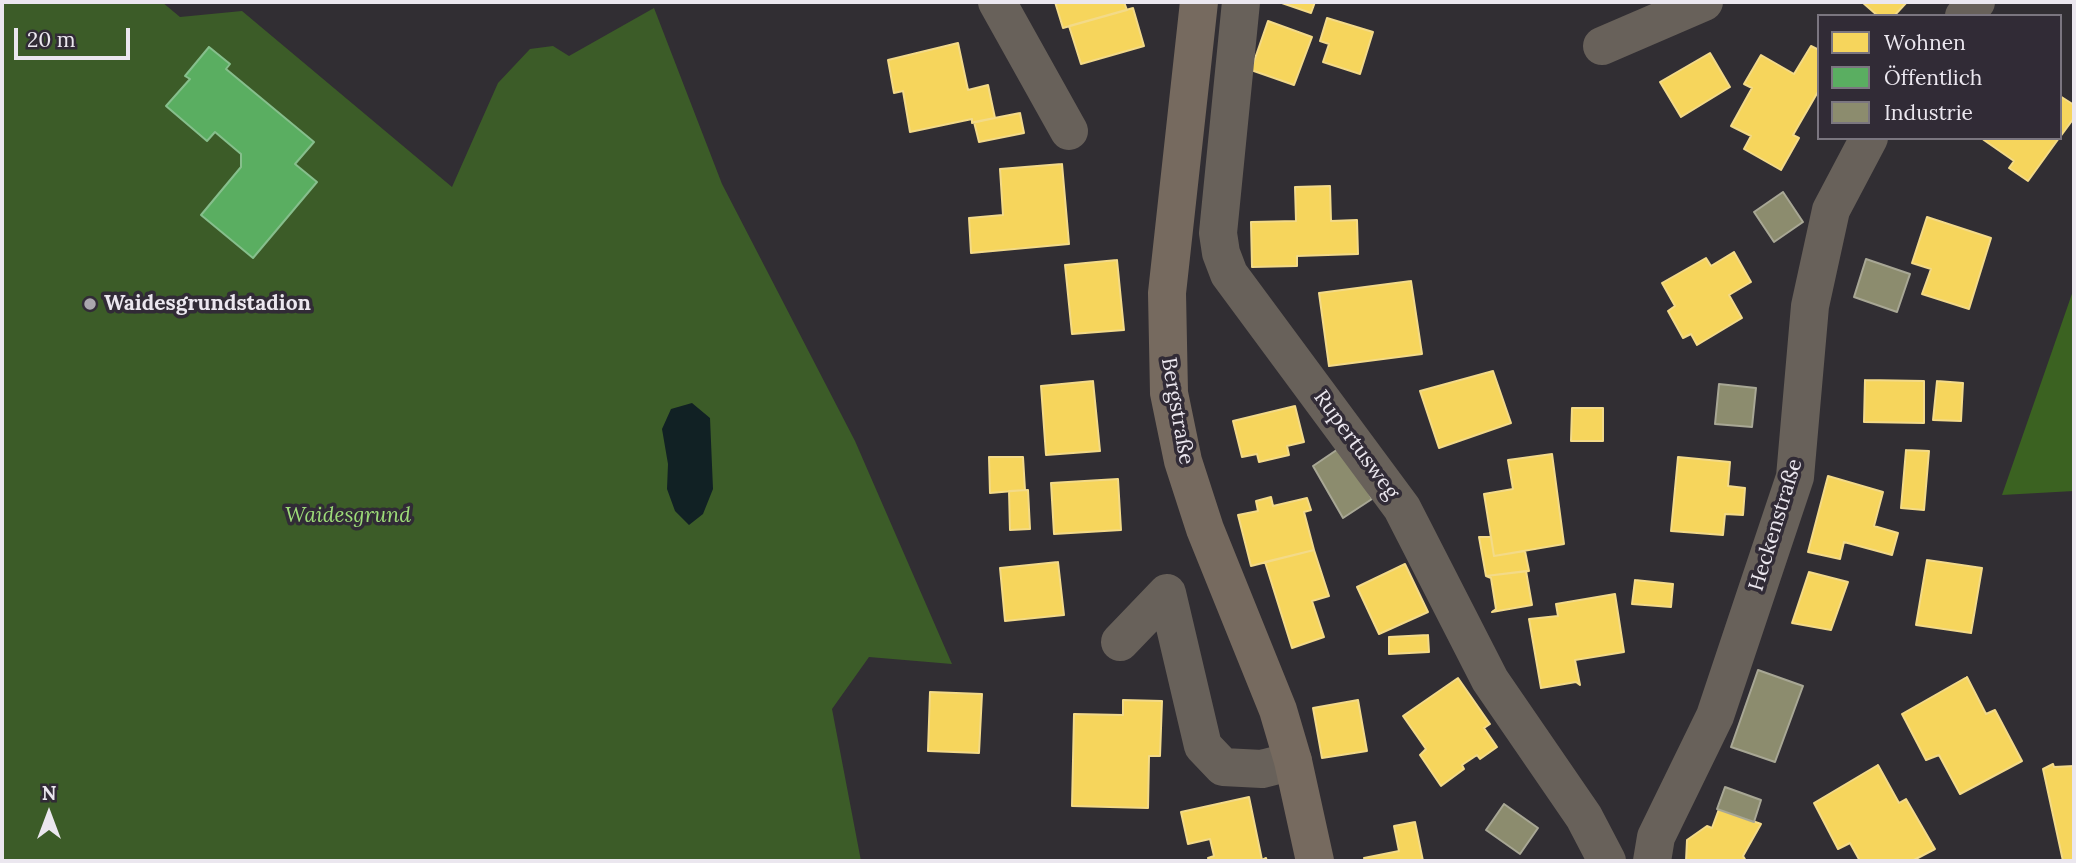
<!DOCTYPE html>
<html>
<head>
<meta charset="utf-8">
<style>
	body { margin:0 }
	#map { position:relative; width:2076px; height:863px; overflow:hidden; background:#312e33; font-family:Lora,serif }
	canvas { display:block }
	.frame { position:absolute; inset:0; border:4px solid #ebe7ef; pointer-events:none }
	.legend { position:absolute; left:1817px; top:14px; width:245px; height:126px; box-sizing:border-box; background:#312b36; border:2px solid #7b7680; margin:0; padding:9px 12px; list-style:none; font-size:21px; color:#ebe7ef }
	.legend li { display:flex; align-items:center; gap:14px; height:35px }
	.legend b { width:35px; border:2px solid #7b7680 }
	.north { position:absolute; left:14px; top:779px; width:70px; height:70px; -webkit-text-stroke:5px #312b36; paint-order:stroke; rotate:0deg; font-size:19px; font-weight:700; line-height:28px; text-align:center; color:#ebe7ef }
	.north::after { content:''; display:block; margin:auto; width:24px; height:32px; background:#ebe7ef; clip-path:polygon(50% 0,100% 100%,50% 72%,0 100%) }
	.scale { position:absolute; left:14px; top:28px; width:116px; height:32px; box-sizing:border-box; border:4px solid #ebe7ef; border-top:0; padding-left:9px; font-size:21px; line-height:24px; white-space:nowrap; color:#ebe7ef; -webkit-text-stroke:5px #312b36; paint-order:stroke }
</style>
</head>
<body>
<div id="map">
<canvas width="2076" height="863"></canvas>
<div class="frame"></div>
<ul class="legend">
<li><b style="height:19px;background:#f6d55c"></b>Wohnen</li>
<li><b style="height:19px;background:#5aae61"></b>Öffentlich</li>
<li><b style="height:19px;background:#8c8c6e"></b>Industrie</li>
</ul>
<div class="north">N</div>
<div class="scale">20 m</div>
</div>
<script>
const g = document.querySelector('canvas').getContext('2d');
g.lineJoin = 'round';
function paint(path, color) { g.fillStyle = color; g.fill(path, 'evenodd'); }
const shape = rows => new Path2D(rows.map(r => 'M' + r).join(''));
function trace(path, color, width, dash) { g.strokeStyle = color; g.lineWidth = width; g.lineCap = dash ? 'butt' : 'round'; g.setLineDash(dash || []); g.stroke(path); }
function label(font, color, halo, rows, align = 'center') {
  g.font = font + ' Lora,serif'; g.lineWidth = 7; g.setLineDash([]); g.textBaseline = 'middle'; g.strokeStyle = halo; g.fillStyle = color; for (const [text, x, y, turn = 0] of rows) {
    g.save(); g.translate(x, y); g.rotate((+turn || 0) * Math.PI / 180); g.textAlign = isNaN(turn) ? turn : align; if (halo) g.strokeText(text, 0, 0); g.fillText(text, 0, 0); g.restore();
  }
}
paint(shape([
	[2,2,162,2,180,17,242,11,452,187,498,83,530,49,553,46,569,56,654,8,722,184,855,441,952,664,869,657,832,709,861,861,2,861]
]), '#3c5c28');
paint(shape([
	[2074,288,2074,491,2002,495]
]), '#3b6221');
paint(shape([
	[692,403,710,418,713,489,703,514,689,525,675,511,667,489,668,464,662,429,671,409]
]), '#112124');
const homes = shape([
	[1055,2,1124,2,1127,10,1063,28,1055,2],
	[1279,2,1315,2,1311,13,1279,2],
	[1862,2,1907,2,1894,16,1878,16,1862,2],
	[1133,8,1144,46,1081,64,1069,26,1133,8],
	[1327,18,1373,32,1360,74,1323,62,1329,44,1320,41,1327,18],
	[1268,21,1312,37,1294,85,1251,70,1268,21],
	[958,43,968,90,988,85,995,118,972,123,972,119,910,132,903,91,894,93,888,60,958,43],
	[1811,46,1819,50,1819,90,1793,135,1799,138,1781,170,1744,149,1751,136,1731,126,1752,88,1744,84,1761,55,1794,74,1811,46],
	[1710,53,1730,87,1681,117,1660,82,1710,53],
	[2060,96,2074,105,2074,118,2060,137,2060,96],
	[1020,113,1024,133,979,142,974,122,1020,113],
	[1981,138,2059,138,2028,181,2009,168,2014,161,1981,138],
	[1062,164,1069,244,971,253,969,218,1003,215,1000,169,1062,164],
	[1330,186,1331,221,1357,220,1358,254,1297,256,1297,266,1252,267,1251,222,1296,221,1295,187,1330,186],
	[1927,217,1991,238,1969,309,1922,294,1931,269,1912,263,1927,217],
	[1734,252,1751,282,1729,295,1742,318,1697,345,1691,334,1683,338,1668,311,1675,306,1662,283,1706,258,1711,266,1734,252],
	[1117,260,1124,330,1072,334,1065,265,1117,260],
	[1411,281,1422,354,1329,366,1319,293,1411,281],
	[1493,371,1511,423,1439,448,1420,391,1493,371],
	[1865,380,1924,381,1924,423,1864,422,1865,380],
	[1093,381,1100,451,1046,455,1041,386,1093,381],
	[1937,381,1963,383,1961,421,1933,420,1937,381],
	[1295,406,1304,442,1287,446,1289,455,1259,462,1257,454,1242,457,1233,421,1295,406],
	[1572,408,1603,408,1603,441,1571,441,1572,408],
	[1906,450,1929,451,1924,510,1901,508,1906,450],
	[1552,454,1564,544,1494,556,1484,494,1513,489,1508,460,1552,454],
	[989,457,1023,457,1025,490,990,493,989,457],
	[1678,457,1730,462,1728,486,1745,488,1743,515,1725,514,1723,535,1671,531,1678,457],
	[1828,476,1883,492,1874,526,1898,533,1892,555,1844,542,1840,559,1808,552,1828,476],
	[1118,479,1121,530,1054,534,1051,483,1118,479],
	[1028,490,1030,529,1010,530,1009,491,1028,490],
	[1271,497,1273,506,1307,498,1311,510,1304,512,1314,550,1251,566,1238,515,1258,511,1256,501,1271,497],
	[1479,537,1491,537,1494,556,1525,551,1529,571,1486,576,1479,537],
	[1314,550,1329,596,1312,601,1324,637,1292,648,1265,562,1314,550],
	[1927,560,1982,568,1971,633,1916,625,1927,560],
	[1058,562,1064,615,1005,621,1000,568,1058,562],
	[1405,564,1428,612,1379,634,1357,587,1405,564],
	[1526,571,1532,605,1492,612,1496,609,1491,578,1486,576,1526,571],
	[1809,572,1848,582,1831,630,1792,623,1809,572],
	[1635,580,1673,584,1671,607,1632,604,1635,580],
	[1615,594,1624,652,1575,660,1580,685,1576,682,1541,688,1529,619,1558,616,1556,604,1615,594],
	[1428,635,1429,652,1389,654,1389,637,1428,635],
	[1967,677,1986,714,1995,710,2022,761,1960,794,1939,755,1926,760,1902,714,1967,677],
	[1458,678,1490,724,1484,728,1497,747,1480,759,1477,755,1462,765,1464,769,1441,786,1420,755,1426,749,1403,716,1458,678],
	[930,692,982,694,979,753,928,751,930,692],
	[1123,700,1162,701,1160,756,1149,756,1148,808,1072,806,1074,714,1123,715,1123,700],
	[1358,700,1367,751,1322,758,1313,708,1358,700],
	[2053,764,2054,767,2074,766,2074,861,2063,861,2043,769,2053,764],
	[1878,765,1899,803,1906,799,1935,849,1912,861,1860,861,1850,843,1838,849,1814,803,1878,765],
	[1249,797,1262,860,1266,858,1267,861,1209,861,1208,858,1214,856,1210,839,1188,844,1181,812,1249,797],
	[1719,809,1761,824,1743,856,1746,861,1686,861,1687,840,1707,826,1712,828,1719,809],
	[1415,822,1423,861,1365,861,1364,858,1399,851,1394,826,1415,822]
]);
paint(homes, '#f6d55c');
trace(homes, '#f3da88', 2);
const public = shape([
	[209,47,230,64,226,69,314,142,295,164,317,182,253,258,201,215,241,167,241,154,215,132,207,141,166,106,190,79,185,76,209,47]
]);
paint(public, '#5aae61');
trace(public, '#86bf8c', 2);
const industry = shape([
	[1783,192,1803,222,1774,242,1754,212,1783,192],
	[1866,259,1910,274,1897,312,1854,297,1866,259],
	[1719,384,1756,388,1752,427,1715,424,1719,384],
	[1344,445,1372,499,1343,518,1313,466,1344,445],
	[1758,670,1803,686,1775,762,1731,747,1758,670],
	[1725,787,1761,800,1754,822,1717,809,1725,787],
	[1504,804,1538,828,1520,854,1486,830,1504,804]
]);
paint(industry, '#8c8c6e');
trace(industry, '#a8a795', 2);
trace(shape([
	[997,2,1069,131],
	[1241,2,1218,233,1221,253,1229,274,1402,508,1490,680,1584,817,1607,861],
	[1964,16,1976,2],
	[1602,46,1704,2],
	[1120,642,1167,593,1203,746,1223,767,1262,769,1293,761],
	[1652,861,1656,837,1715,716,1795,477,1810,306,1831,210,1869,138]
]), '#68615a', 38);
trace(shape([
	[1199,2,1167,293,1169,393,1183,461,1205,529,1278,710,1293,761,1315,861]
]), '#766a5f', 38);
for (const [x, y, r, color] of [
	[90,304,7,"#aaa6ad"]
]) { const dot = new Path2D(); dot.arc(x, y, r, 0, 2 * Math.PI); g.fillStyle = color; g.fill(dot); trace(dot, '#312b36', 2.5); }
label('bold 21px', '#ebe7ef', '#312b36', [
	["Waidesgrundstadion",104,304]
], 'left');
label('21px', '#ebe7ef', '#312b36', [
	["Bergstraße",1177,411,80],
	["Rupertusweg",1356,445,54],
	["Heckenstraße",1776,525,-73]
]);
label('italic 21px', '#9ddc78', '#312b36', [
	["Waidesgrund",348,516]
]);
</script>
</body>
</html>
